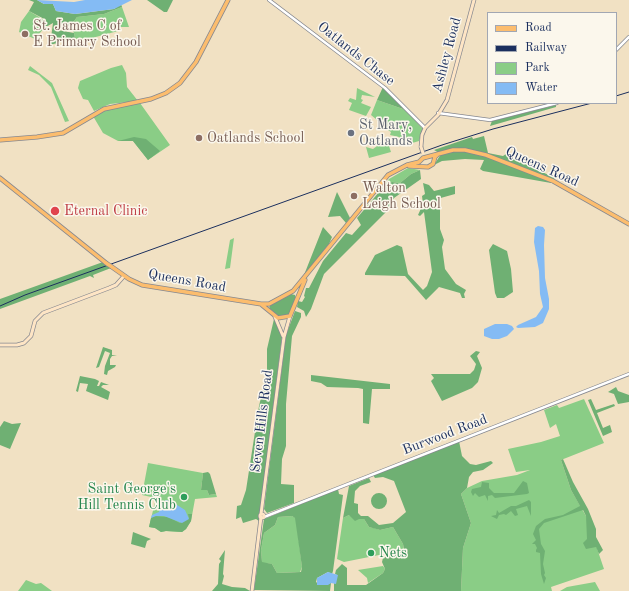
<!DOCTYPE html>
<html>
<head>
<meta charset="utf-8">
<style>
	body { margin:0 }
	#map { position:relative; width:629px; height:591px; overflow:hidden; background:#f1e1c3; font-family:"Old Standard TT",serif }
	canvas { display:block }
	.legend { position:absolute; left:487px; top:12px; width:130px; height:92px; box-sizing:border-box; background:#fbf7ec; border:1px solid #a1a7b3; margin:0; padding:5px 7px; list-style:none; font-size:12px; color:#1b2f5e }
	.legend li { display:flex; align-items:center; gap:8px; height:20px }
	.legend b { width:20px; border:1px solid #a1a7b3 }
</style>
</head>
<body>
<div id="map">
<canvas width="629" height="591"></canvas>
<ul class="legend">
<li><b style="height:5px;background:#fcbd6e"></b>Road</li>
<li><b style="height:5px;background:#1b2f5e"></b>Railway</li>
<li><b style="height:11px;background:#8acd86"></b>Park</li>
<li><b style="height:11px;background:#84bbf4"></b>Water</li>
</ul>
</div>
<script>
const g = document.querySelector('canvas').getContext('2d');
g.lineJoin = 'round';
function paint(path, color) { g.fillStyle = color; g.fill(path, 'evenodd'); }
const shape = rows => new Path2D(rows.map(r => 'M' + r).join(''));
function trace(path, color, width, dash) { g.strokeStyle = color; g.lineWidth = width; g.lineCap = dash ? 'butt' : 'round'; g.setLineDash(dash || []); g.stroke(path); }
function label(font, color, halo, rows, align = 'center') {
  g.font = font + ' "Old Standard TT",serif'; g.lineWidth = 3; g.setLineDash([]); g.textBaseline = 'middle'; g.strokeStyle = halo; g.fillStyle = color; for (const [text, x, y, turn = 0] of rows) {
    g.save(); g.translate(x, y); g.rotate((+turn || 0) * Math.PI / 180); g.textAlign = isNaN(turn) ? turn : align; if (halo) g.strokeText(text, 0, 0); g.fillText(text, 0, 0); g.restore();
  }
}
paint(shape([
	[122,7,129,27,120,27,118,31,81,41,75,38,74,33,70,27,77,17,104,14],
	[29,11,46,21,44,28,35,39,19,32,21,22],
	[122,65,126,73,127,87,138,101,110,104,94,111,88,100,83,99,78,88,80,81,111,68],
	[30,66,52,83,69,121,65,122,51,87,39,75,28,70],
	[357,88,375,97,362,95,361,99,363,100,361,103,371,107,366,116,349,110,352,103,348,101,350,98,356,100],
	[377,100,406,110,423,129,419,141,409,144,408,142,400,144,399,137,390,135,391,132,383,127,383,125,371,115],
	[140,103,170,145,148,160,133,141,118,141,103,133,93,116,106,110],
	[387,140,391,152,369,158,366,147,373,149,380,144,384,145],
	[408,168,420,170,411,174,400,183,392,182,385,185,389,179],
	[234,238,230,268,225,269,230,240],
	[584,399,604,443,561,460,571,490,586,516,604,569,551,587,552,591,461,591,463,548,471,523,461,494,467,488,482,481,517,475,530,470,516,472,508,449,541,442,560,436,556,424,550,428,544,410,557,405,559,408],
	[148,463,203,473,201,490,207,490,209,495,216,494,217,497,195,499,191,521,186,529,182,532,166,531,161,532,155,528,149,527,156,498,142,495],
	[349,515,364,519,369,527,374,528,380,530,393,527,403,544,404,550,344,562,337,559,343,518],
	[292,516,296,518,302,567,300,572,277,573,272,564,262,563,261,550,264,533,275,525,278,517],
	[383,566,385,569,383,573,368,583,367,578,358,570],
	[26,580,36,584,41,583,52,591,18,591],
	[595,582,600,591,560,591,567,587]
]), '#8acd86');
paint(shape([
	[29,0,37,0,44,4,53,4,56,11,75,14,114,9,121,4,122,7,104,14,77,17,70,27,62,23,58,30,74,33,75,38,50,45,53,23,44,28,46,20,29,11,34,2],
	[147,0,173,0,167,12,164,12],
	[383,87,406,110,377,100],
	[556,105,556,107,490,126,492,121],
	[484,136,488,153,503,156,509,152,510,157,555,178,551,183,483,171,480,169,484,160,465,159,442,161,434,165,441,154,434,150,472,137,473,139],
	[134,137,146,139,160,151,148,160,133,141,118,141],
	[420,170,421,179,394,198,388,210,324,274,311,309,306,317,304,311,297,307,298,301,302,302,305,297,304,296,306,288,309,288,323,261,346,233,352,235,361,225,357,218,385,185,392,182,400,183,411,174],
	[423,183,429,185,434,191,455,186,455,194,437,199,437,202,440,206,440,229,444,240,442,247,445,269,456,284,466,290,464,294,465,298,462,298,460,293,439,287,426,300,405,276,365,275,365,273,375,255,397,245,402,247,408,274,423,290,427,286,432,272,424,212,420,216,418,215,423,204,422,196,425,194],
	[337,192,350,218,346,223,340,216,328,217],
	[323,227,332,237,329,244,304,275],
	[493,244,507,251,511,269,513,292,504,298,497,298,495,293,489,250],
	[103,262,111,268,93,275,94,278,90,276,0,309,0,299],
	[291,294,295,295,296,298,292,310,288,315,278,316,269,310,270,304],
	[295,311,301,313,301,317,292,336,286,404,286,446,282,459,281,484,294,485,294,503,267,513,264,509,286,335],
	[274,319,282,337,259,521,256,519,243,523,241,517,236,519,237,506,241,505,246,490,259,406,267,373,267,349],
	[103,347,112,350,112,355,117,355,112,356,110,359,110,365,116,365,115,367,108,371,107,375,104,374,105,366,110,353,105,351,99,367,96,368],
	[476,351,480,352,477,356,482,368,478,382,472,388,442,401,431,381,434,378,431,374,470,374,474,370,476,364,470,356],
	[311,375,390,384,390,389,372,389,369,424,363,423,363,389,358,388,327,387,321,383,311,381],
	[80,376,95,379,99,381,97,386,99,386,101,382,109,385,103,385,101,387,110,392,108,400,86,391,88,384,80,383,78,392,76,391],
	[616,387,618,391,629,395,629,402,618,404,614,394,608,392],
	[591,399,596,410,614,404,615,406,597,413,603,428,610,425,612,432,603,436,588,400],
	[4,421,12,424,21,423,10,449,0,445,0,427],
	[459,441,462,456,470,464,476,465,491,461,493,463,483,470,473,472,469,477,467,488,461,494,471,523,463,548,461,591,334,591,334,584,337,575,335,574,336,570,342,564,347,568,347,585,366,585,383,573,385,569,382,562,383,558,404,549,403,544,393,527,380,530,369,527,364,519,359,519,355,521,349,515,343,518,349,486,369,478,371,482,360,486,355,491,354,503,358,504,358,513,361,516,368,516,379,525,393,523,406,512,394,481,383,477,375,478,373,475],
	[563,459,573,482,588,509,596,529,596,537,603,550,599,554,596,547,586,549,583,543,587,539,586,516,583,510,544,523,539,529,541,544,545,551,543,564,545,573,544,575,546,578,544,584,541,574,540,553,536,552,536,550,537,548,535,544,532,544,536,540,533,534,536,526,545,519,563,515,580,506,571,490,561,460],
	[203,473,208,472,210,474,216,494,209,495,207,490,201,490],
	[523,481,527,483,529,493,527,494,495,498,492,495,488,496,488,501,485,495,479,497,475,493,473,496,471,492,472,489,481,487,482,482,489,483,489,488,494,493,514,493],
	[338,489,339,494,343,495,333,571,332,574,328,572,317,578,316,582,320,585,331,583,330,591,254,590,264,519],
	[292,516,295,518,302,567,301,572,277,573,272,564,262,562,261,550,264,533,275,525,278,517],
	'371 501a8 8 0 1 1 16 0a8 8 0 1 1-16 0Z',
	[529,500,531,502,531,516,527,506,516,509,518,515,515,516,511,511,506,515,504,514,499,515,497,519,491,516,496,515,497,510,499,513,511,506,516,506],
	[188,514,192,514,191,521,186,529,182,532,166,531,161,532,155,528,149,527,151,518,154,516,168,517,180,523,189,518],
	[133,532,151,539,147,541,145,548,131,544],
	[225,550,223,574,224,576,222,584,232,587,245,588,250,591,212,591,218,584,219,564,221,561,219,559]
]), '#6fb073');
paint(shape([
	[37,0,74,2,85,0,132,0,114,9,75,14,56,11,53,4,44,4],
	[538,226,543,227,545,230,544,245,545,278,549,299,549,309,543,323,535,327,518,328,516,327,518,325,536,317,543,307,540,294,539,271,534,242,535,228],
	[495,324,507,324,512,326,514,329,507,336,499,339,492,339,484,336,484,329],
	[166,500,174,503,185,510,189,519,182,523,164,516,156,516,151,518,152,515,159,512,161,504],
	[328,572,338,575,336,584,331,583,328,585,317,585,317,578]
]), '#84bbf4');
const tertiary = shape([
	[269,0,385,88,425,128],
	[616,50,629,37],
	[438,113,490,120,557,103],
	[264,517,629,374]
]);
const secondary = shape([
	[425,128,438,115,447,100,474,0],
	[421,147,422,135,425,128],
	[275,317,283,336],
	[0,345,17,345,24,343,31,336,35,321,43,313,109,288,116,285,124,276],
	'260 516a2 2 0 1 1 4 0a2 2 0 1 1-4 0Z',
	[261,514,284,337,290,316],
	[252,591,261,517]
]);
const primary = shape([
	[0,140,37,137,63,133,104,109,151,99,166,93,180,83,196,62,228,0],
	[409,166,428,167,433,164,435,157,438,154],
	[0,178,106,263],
	[112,267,129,279,142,285,261,304,269,304,293,291,388,175,407,165,419,162,423,158,453,150,465,150,486,155,553,181,629,224],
	[262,305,278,318,290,316,305,280]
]);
trace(tertiary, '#868890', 4);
trace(secondary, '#868890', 4.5);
trace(primary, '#868890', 5);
trace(tertiary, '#fff', 2.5);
trace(secondary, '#fee5c5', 3);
trace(primary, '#fcbd6e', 3.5);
trace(shape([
	[616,96,629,92],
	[0,306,25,295,442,145,493,129,592,103]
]), '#1b2f5e', 1);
const secondaryBridge = shape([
	[421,147,423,153]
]);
const primaryBridge = shape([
	[106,263,112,267]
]);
trace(secondaryBridge, '#868890', 4.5, []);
trace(primaryBridge, '#868890', 5, []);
trace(secondaryBridge, '#fee5c5', 3);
trace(primaryBridge, '#fcbd6e', 3.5);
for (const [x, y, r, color] of [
	[25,34,4,"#8d6e63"],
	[351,133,4,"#6b7280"],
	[199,138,4,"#8d6e63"],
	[354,196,4,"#8d6e63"],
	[55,211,5,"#e0444e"],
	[184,497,4,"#2e9e5b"],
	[371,553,4,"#2e9e5b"]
]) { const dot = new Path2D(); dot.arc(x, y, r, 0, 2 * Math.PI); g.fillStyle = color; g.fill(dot); trace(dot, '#fbf7ec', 1.5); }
label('14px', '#785e54', '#fbf7ec', [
	["St. James C of",33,26],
	["E Primary School",33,42],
	["Oatlands School",207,138],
	["Walton",362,188],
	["Leigh School",362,204]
], 'left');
label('14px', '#1b2f5e', '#fbf7ec', [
	["Oatlands Chase",356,54,38],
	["Ashley Road",447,55,-75],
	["Queens Road",542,167,24],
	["Queens Road",187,281,10],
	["Seven Hills Road",262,421,-83],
	["Burwood Road",445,435,-21]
]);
label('14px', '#5b616d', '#fbf7ec', [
	["St Mary,",359,125],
	["Oatlands",359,141]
], 'left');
label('14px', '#be3a42', '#fbf7ec', [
	["Eternal Clinic",64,211]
], 'left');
label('14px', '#27864d', '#fbf7ec', [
	["Saint George's",176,489],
	["Hill Tennis Club",176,505],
	["Nets",379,553,"left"]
], 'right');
</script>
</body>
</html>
